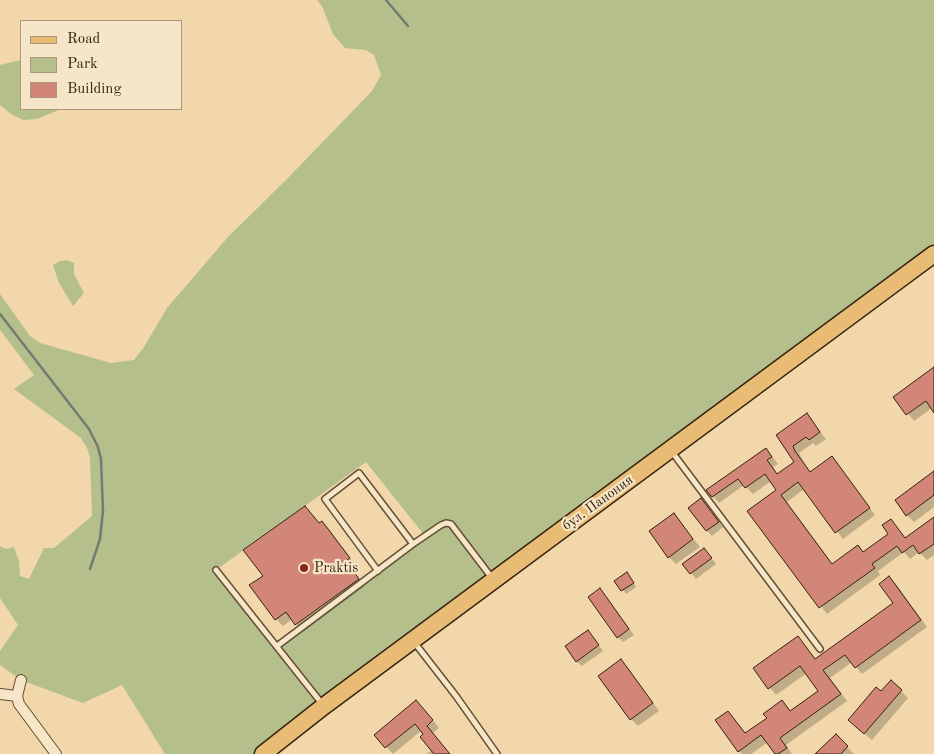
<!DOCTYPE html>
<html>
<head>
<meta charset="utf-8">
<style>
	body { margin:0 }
	#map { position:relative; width:934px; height:754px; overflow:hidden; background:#f1d7a9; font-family:"Old Standard TT",serif }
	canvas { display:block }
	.legend { position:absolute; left:20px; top:20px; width:162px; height:90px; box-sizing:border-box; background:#f6e5c7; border:1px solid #a9977e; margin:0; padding:6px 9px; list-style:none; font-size:15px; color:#352210 }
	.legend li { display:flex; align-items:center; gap:10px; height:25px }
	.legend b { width:25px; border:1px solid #a9977e }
</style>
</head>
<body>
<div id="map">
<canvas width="934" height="754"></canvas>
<ul class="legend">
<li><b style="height:6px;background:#e8bc74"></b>Road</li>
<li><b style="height:14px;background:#b4bf8c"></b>Park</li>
<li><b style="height:14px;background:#d28677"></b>Building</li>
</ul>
</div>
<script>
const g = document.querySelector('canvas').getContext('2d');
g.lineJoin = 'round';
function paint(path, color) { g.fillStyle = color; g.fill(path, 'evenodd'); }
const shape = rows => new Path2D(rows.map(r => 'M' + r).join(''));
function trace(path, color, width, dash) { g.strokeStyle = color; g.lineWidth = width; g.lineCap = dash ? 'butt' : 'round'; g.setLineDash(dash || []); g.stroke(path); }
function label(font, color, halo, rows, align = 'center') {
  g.font = font + ' "Old Standard TT",serif'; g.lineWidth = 4.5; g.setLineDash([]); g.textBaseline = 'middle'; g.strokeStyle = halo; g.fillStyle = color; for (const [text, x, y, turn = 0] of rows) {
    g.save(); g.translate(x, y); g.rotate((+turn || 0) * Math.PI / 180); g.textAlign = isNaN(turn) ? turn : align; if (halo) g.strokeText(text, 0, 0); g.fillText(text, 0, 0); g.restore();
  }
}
paint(shape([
	[317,0,934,0,934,254,263,754,165,754,122,685,83,703,21,680,0,665,0,651,18,625,0,598,0,546,6,549,14,547,19,561,20,576,29,579,44,548,54,548,92,516,90,458,87,448,81,438,14,389,34,375,0,330,0,294,30,336,40,343,111,363,134,360,144,347,167,308,228,237,286,180,372,91,381,75,374,55,366,50,345,48,333,34,322,6],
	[366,462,425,536,277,646,216,570],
	[21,60,21,109,61,109,37,119,23,120,11,114,0,105,0,65],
	[67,260,74,263,74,274,84,293,73,306,59,283,53,265,60,261]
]), '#b4bf8c');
paint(shape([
	[934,369,934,411,932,408,914,421,895,397],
	[807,415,826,439,816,446,813,443,799,453,802,459,811,473,832,458,838,465,875,515,843,539,804,489,787,502,833,565,858,546,864,553,890,534,891,521,906,539,934,523,934,555,927,560,919,552,910,559,904,552,878,571,880,575,827,614,749,512,778,490,771,481,753,494,744,485,719,503,708,490,766,449,778,464,773,467,778,475,796,462,777,435],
	[934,473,934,507,914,522,907,515],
	[701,500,723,527,712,536,707,531],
	[305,507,320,524,322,522,329,529,356,566,352,569,365,586,303,632,292,619,283,626,276,619,265,576],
	[674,515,700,547,676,564,669,557],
	[704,549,716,564,696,579,684,564],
	[630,577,636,587,626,594,616,581],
	[889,577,896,584,927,627,862,674,852,662,830,678,847,701,786,745,792,754,776,754,768,742,751,754,742,754,739,751,728,712,746,734,768,718,782,702,791,712,820,691,807,673,776,695,755,669,798,637,816,660,894,603],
	[605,595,634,635,623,642,618,637],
	[593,637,603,651,582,666,576,661],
	[621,661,628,668,659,711,638,726,631,719],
	[891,682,908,698,872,740,856,727],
	[423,708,439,728,433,733,449,754,427,754,432,750,422,730,393,754,376,735],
	[836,736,854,754,817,754]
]), '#0003');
trace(shape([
	[386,0,408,26],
	[0,314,89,429,98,447,101,459,103,511,100,539,90,569]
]), '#747b71', 2.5);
const building = shape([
	[934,367,934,413,926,401,906,415,893,397,934,367],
	[807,413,820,432,809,440,806,437,793,446,795,451,810,472,832,456,870,508,835,533,798,482,781,495,832,564,858,545,863,552,888,534,882,525,891,519,905,538,934,517,934,544,919,554,913,545,902,553,897,546,872,564,875,568,819,608,747,511,776,490,765,474,745,488,738,479,712,497,706,490,766,448,772,457,767,460,777,474,794,462,776,435,807,413],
	[934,471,934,495,906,516,895,500,934,471],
	[701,498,719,522,706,531,688,508,701,498],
	[305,506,319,523,322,521,350,558,346,561,359,579,295,625,286,612,275,620,249,585,263,576,243,550,305,506],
	[674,513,693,539,668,558,649,531,674,513],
	[704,548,712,558,690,574,682,564,704,548],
	[627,572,634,583,621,591,614,581,627,572],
	[889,576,921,620,855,668,845,655,823,670,841,694,780,738,787,748,778,754,775,754,761,735,738,752,715,720,728,711,745,733,767,718,763,714,782,700,790,711,818,691,800,666,768,689,753,668,798,636,815,659,893,603,879,584,889,576],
	[600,588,629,629,617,638,588,597,600,588],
	[588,630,599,645,576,662,565,646,588,630],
	[621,659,653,703,630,720,598,676,621,659],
	[891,680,902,690,864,734,848,720,876,687,881,691,891,680],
	[416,700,433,720,427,726,450,754,434,754,420,737,423,734,415,724,385,748,374,735,416,700],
	[836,734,848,746,841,754,815,754,836,734]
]);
paint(building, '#d28677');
trace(building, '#352210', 1);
const service = shape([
	[672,452,820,649],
	[216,570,323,705],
	[378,571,325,499,359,473,413,544],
	[414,642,456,696,497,754],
	[277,646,413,544,441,525,446,523,451,524,454,528,492,578]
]);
const minor = shape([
	[21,680,17,696,19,704,56,754],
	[0,694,17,696]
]);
const primary = shape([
	[263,754,324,706,934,254]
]);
trace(service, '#644f36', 8);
trace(minor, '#644f36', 12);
trace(primary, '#352210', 19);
trace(service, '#f6e5c7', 5);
trace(minor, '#f6e5c7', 10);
trace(primary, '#e8bc74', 16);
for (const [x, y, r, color] of [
	[304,568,5,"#8f2418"]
]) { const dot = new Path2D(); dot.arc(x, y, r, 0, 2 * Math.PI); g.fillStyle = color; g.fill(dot); trace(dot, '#f6e5c7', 2); }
label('14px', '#352210', '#f6e5c7', [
	["бул. Панония",598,503,-36]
]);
label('14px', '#352210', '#f6e5c7', [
	["Praktis",314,568]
], 'left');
</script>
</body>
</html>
